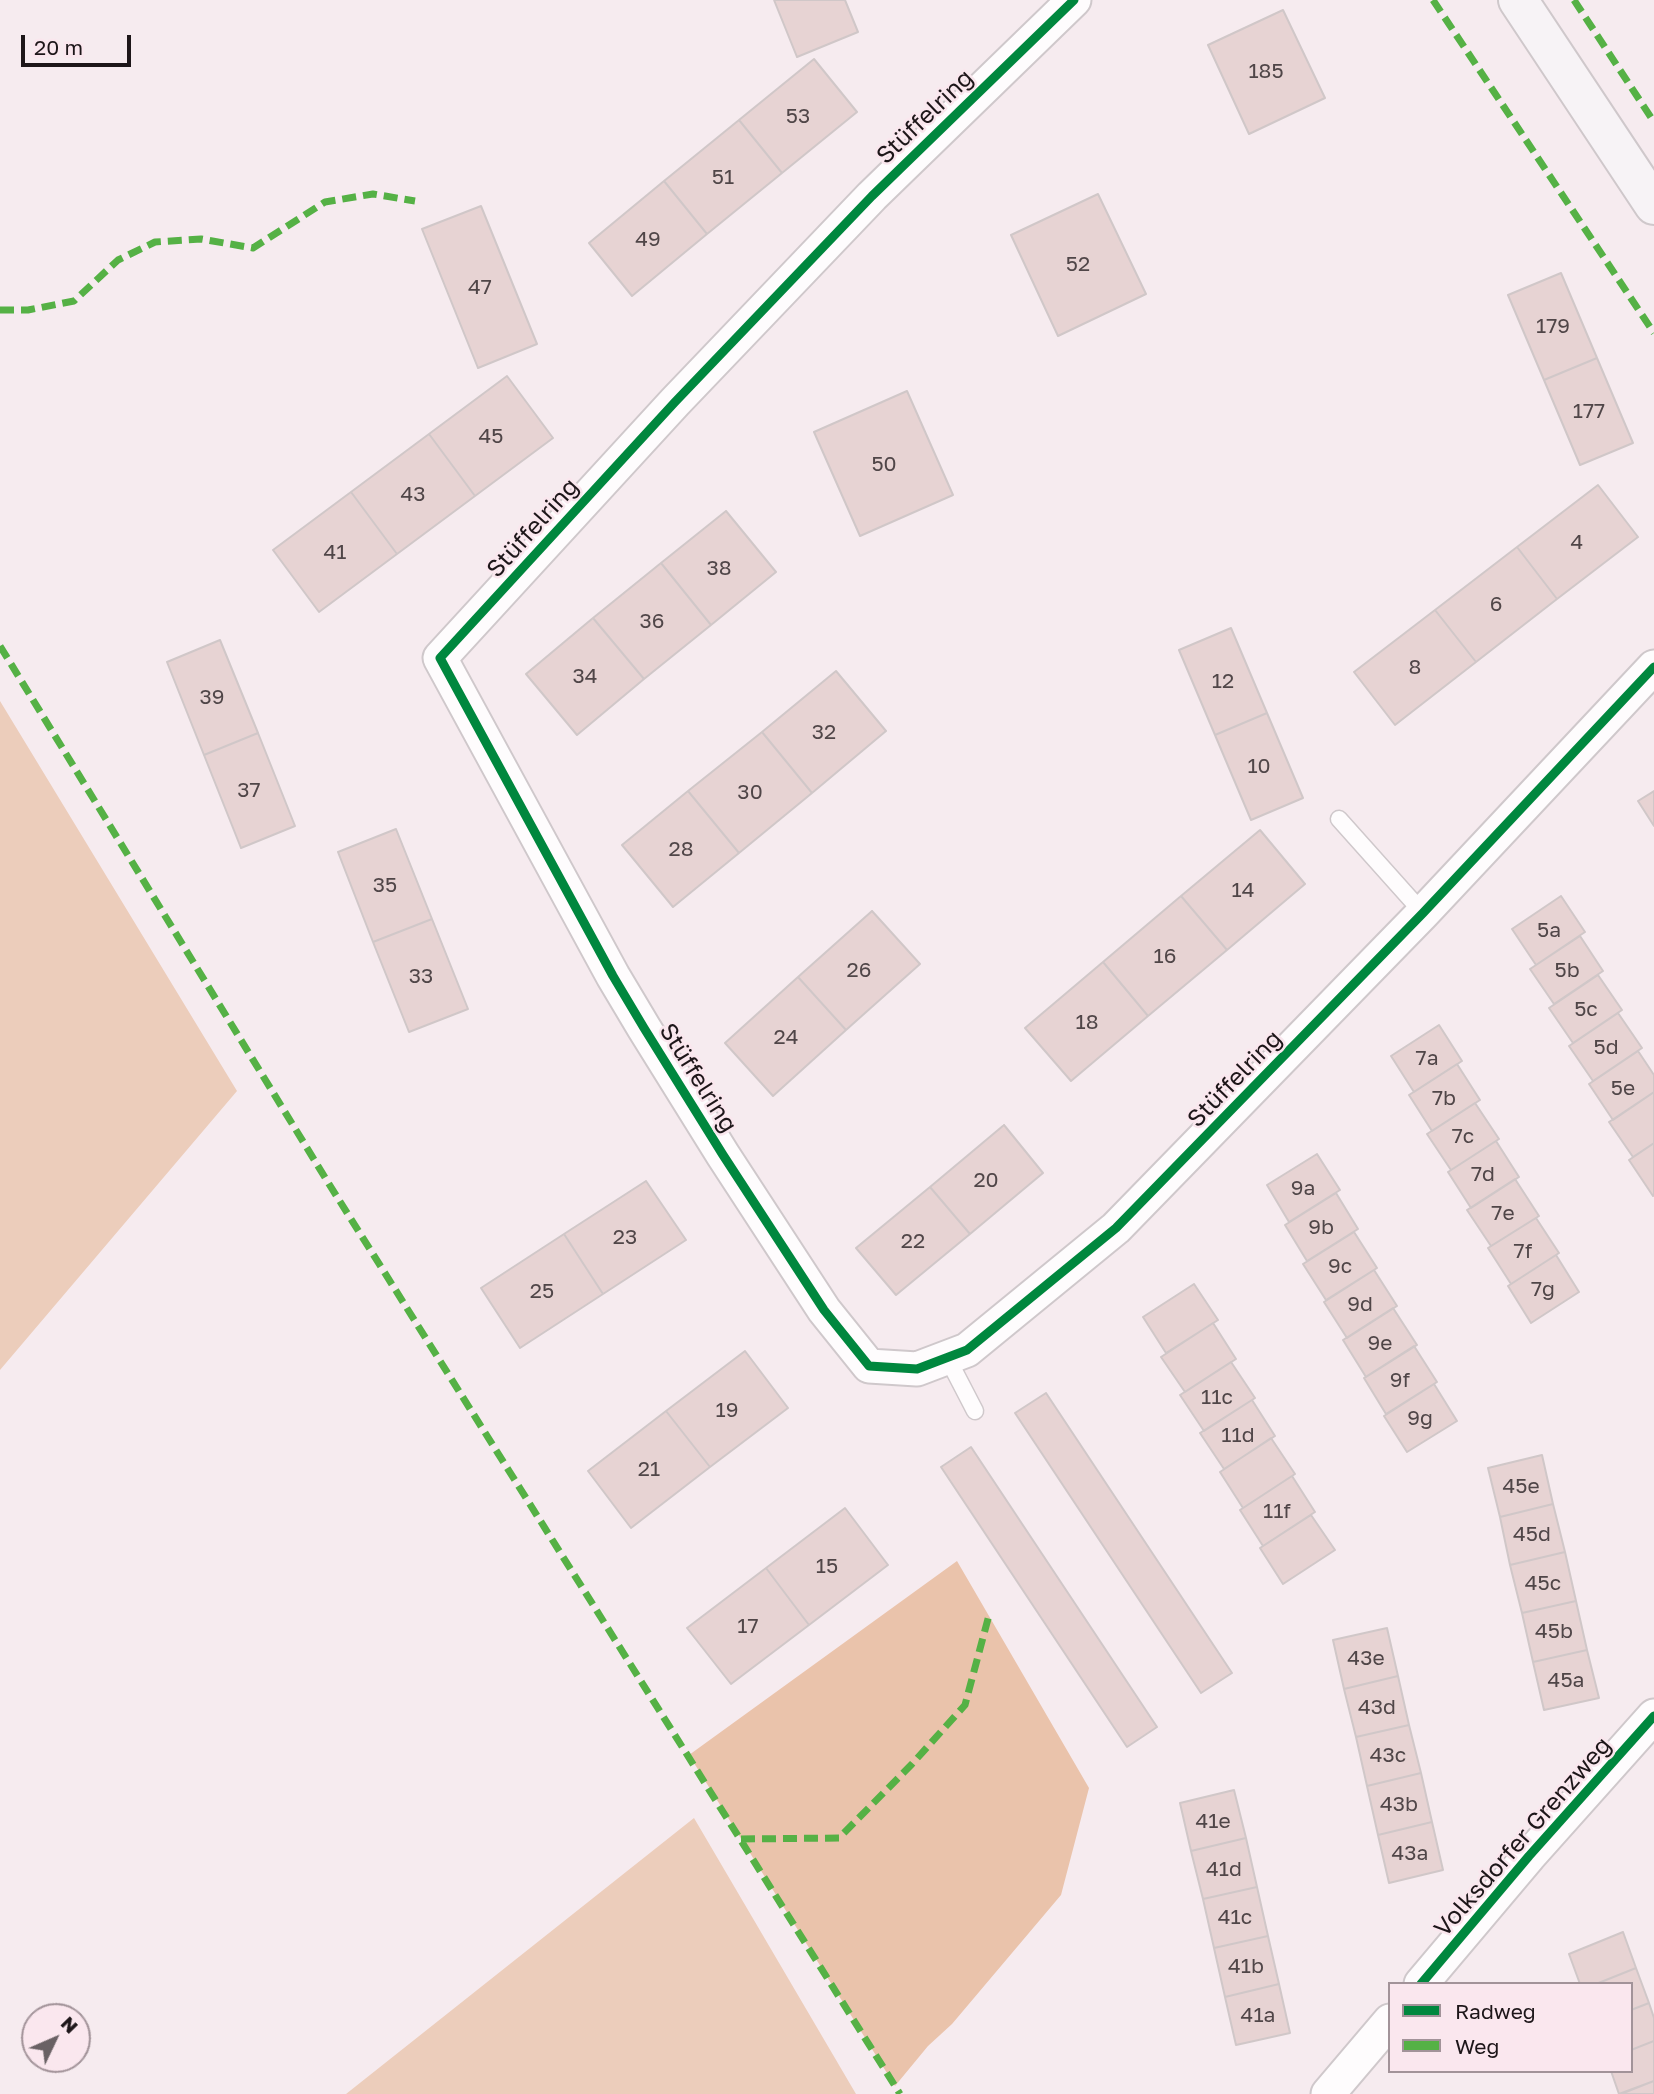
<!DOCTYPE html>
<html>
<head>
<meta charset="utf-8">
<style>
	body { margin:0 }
	#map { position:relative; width:1654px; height:2094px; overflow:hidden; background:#f6ebef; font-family:"Golos Text",sans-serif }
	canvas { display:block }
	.legend { position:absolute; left:1388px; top:1982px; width:245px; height:91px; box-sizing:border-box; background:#fae7ee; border:2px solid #a29399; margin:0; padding:9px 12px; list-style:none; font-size:21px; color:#1d1619 }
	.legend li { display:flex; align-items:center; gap:14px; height:35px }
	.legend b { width:35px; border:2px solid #a29399 }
	.north { position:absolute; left:21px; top:2003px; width:70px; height:70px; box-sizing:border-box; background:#fae7ee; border:2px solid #a29399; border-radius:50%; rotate:46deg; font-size:19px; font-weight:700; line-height:28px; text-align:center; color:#1d1619 }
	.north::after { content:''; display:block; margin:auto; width:24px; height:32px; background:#696164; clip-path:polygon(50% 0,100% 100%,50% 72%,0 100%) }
	.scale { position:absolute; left:21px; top:35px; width:110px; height:32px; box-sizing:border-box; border:4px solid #1d1619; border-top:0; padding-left:9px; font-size:21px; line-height:24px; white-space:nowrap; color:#1d1619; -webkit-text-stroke:5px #fae7ee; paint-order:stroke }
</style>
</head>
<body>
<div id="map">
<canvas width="1654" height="2094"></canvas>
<ul class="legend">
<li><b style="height:9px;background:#00873e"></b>Radweg</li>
<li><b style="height:9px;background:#55b145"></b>Weg</li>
</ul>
<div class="north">N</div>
<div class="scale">20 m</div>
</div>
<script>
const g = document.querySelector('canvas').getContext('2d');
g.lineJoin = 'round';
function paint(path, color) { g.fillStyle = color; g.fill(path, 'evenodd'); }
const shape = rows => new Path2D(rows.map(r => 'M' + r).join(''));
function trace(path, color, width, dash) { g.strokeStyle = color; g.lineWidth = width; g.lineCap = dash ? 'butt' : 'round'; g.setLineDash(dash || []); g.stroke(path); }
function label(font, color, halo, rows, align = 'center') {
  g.font = font + ' "Golos Text",sans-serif'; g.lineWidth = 5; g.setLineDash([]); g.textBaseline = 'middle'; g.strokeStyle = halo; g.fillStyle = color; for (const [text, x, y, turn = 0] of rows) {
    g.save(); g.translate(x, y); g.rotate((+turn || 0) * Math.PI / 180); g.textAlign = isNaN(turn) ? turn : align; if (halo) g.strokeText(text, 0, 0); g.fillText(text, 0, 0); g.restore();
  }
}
paint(shape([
	[0,701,237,1091,0,1370],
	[694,1818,856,2094,346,2094]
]), '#eccdbb');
paint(shape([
	[957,1561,1089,1788,1061,1895,952,2024,928,2046,895,2086,689,1755]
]), '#eac3ab');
const building = shape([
	[774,0,845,0,858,32,797,57,774,0],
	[1283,10,1325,98,1249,134,1208,45,1283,10],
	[814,59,857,112,782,173,739,120,814,59],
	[739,120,782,173,707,234,664,181,739,120],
	[664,181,707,234,632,296,589,243,664,181],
	[1098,194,1146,294,1058,336,1011,235,1098,194],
	[481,206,537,344,478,368,422,229,481,206],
	[1561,273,1597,358,1544,380,1508,295,1561,273],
	[1597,358,1633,443,1580,465,1544,380,1597,358],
	[507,376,553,438,475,496,429,434,507,376],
	[907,391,953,495,860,536,814,432,907,391],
	[429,434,475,496,397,554,351,492,429,434],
	[1598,485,1638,537,1557,599,1517,547,1598,485],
	[351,492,397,554,319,612,273,550,351,492],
	[726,511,776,572,711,625,661,563,726,511],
	[1517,547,1557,599,1476,662,1435,610,1517,547],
	[661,563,711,625,644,679,593,618,661,563],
	[1435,610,1476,662,1395,725,1354,672,1435,610],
	[593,618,644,679,577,735,526,674,593,618],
	[1231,628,1267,713,1215,735,1179,650,1231,628],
	[220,640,258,733,204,755,167,662,220,640],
	[836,671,886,731,812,793,762,732,836,671],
	[1267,713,1303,798,1251,820,1215,735,1267,713],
	[762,732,812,793,739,853,688,791,762,732],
	[258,733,295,826,241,848,204,755,258,733],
	[688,791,739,853,673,907,622,845,688,791],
	[1654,791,1654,826,1638,801,1654,791],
	[396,829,432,919,373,942,338,852,396,829],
	[1260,830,1305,884,1227,950,1181,896,1260,830],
	[1181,896,1227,950,1148,1016,1103,962,1181,896],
	[1561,896,1585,932,1536,965,1512,929,1561,896],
	[872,911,920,964,846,1030,798,977,872,911],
	[432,919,468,1009,409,1032,373,942,432,919],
	[1580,936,1603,971,1554,1004,1530,969,1580,936],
	[1103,962,1148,1016,1071,1081,1025,1028,1103,962],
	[1598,975,1622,1010,1573,1043,1549,1008,1598,975],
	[798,977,846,1030,773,1096,725,1043,798,977],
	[1618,1013,1642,1048,1593,1081,1569,1046,1618,1013],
	[1439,1025,1462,1061,1414,1092,1391,1056,1439,1025],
	[1638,1051,1654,1075,1654,1092,1613,1120,1589,1084,1638,1051],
	[1457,1064,1480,1100,1432,1131,1409,1095,1457,1064],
	[1654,1092,1654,1143,1633,1157,1609,1122,1654,1092],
	[1475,1103,1499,1139,1451,1170,1427,1134,1475,1103],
	[1004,1125,1043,1173,970,1234,930,1187,1004,1125],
	[1496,1141,1519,1177,1471,1208,1448,1172,1496,1141],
	[1654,1143,1654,1195,1653,1196,1629,1160,1654,1143],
	[1317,1154,1340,1190,1289,1222,1267,1185,1317,1154],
	[1515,1179,1539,1216,1491,1246,1467,1210,1515,1179],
	[646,1181,686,1240,603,1294,564,1234,646,1181],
	[930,1187,970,1234,896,1295,856,1248,930,1187],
	[1336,1193,1358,1229,1307,1261,1285,1225,1336,1193],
	[1536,1218,1559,1253,1511,1284,1488,1248,1536,1218],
	[1354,1232,1377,1268,1326,1300,1303,1264,1354,1232],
	[564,1234,603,1294,520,1348,481,1288,564,1234],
	[1556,1255,1579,1292,1531,1323,1508,1286,1556,1255],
	[1374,1270,1397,1306,1347,1338,1324,1302,1374,1270],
	[1194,1284,1218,1320,1166,1353,1143,1317,1194,1284],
	[1393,1308,1417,1345,1366,1377,1343,1340,1393,1308],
	[1213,1323,1236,1359,1185,1392,1161,1357,1213,1323],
	[1414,1346,1437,1382,1386,1414,1364,1378,1414,1346],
	[745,1351,788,1408,710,1467,666,1411,745,1351],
	[1231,1362,1255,1398,1204,1431,1180,1395,1231,1362],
	[1434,1384,1457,1421,1407,1452,1384,1416,1434,1384],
	[1046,1393,1232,1673,1201,1693,1015,1413,1046,1393],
	[1252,1400,1275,1436,1224,1469,1200,1433,1252,1400],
	[666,1411,710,1467,631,1528,588,1471,666,1411],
	[1271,1438,1295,1474,1243,1508,1220,1472,1271,1438],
	[971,1447,1157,1727,1127,1747,941,1467,971,1447],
	[1542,1455,1553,1504,1500,1517,1488,1468,1542,1455],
	[1292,1476,1315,1512,1263,1546,1240,1510,1292,1476],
	[1553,1504,1565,1552,1510,1565,1500,1517,1553,1504],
	[845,1508,888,1565,809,1625,766,1568,845,1508],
	[1311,1515,1335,1550,1283,1584,1260,1548,1311,1515],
	[1565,1552,1576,1601,1522,1613,1510,1565,1565,1552],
	[766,1568,809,1625,731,1684,687,1628,766,1568],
	[1576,1601,1587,1650,1533,1662,1522,1613,1576,1601],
	[1387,1628,1398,1676,1344,1689,1333,1640,1387,1628],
	[1587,1650,1599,1698,1544,1710,1533,1662,1587,1650],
	[1398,1676,1409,1725,1356,1737,1344,1689,1398,1676],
	[1409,1725,1421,1773,1367,1786,1356,1737,1409,1725],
	[1421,1773,1432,1822,1378,1835,1367,1786,1421,1773],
	[1234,1790,1246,1838,1191,1851,1180,1803,1234,1790],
	[1432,1822,1443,1870,1389,1883,1378,1835,1432,1822],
	[1246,1838,1257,1887,1203,1899,1191,1851,1246,1838],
	[1257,1887,1268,1936,1214,1948,1203,1899,1257,1887],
	[1623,1932,1636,1968,1596,1984,1580,1984,1569,1954,1623,1932],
	[1268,1936,1279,1984,1225,1997,1214,1948,1268,1936],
	[1636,1968,1649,2003,1631,2010,1631,1984,1596,1984,1636,1968],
	[1279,1984,1290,2033,1236,2045,1225,1997,1279,1984],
	[1649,2003,1654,2018,1654,2041,1631,2050,1631,2010,1649,2003],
	[1654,2041,1654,2081,1619,2094,1611,2071,1631,2071,1631,2050,1654,2041],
	[1654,2081,1654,2094,1621,2094,1654,2081]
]);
paint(building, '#e7d3d3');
trace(building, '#d0c7c8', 2);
const lane = shape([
	[1339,819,1423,913],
	[947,1357,975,1411]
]);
const street = shape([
	[1074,0,872,196,675,402,440,658,613,976,644,1028,723,1155,824,1310,869,1366,917,1369,967,1350,1116,1228,1423,913,1654,667],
	[1421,1984,1529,1856,1654,1716],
	[1328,2094,1390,2021]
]);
const secondary = shape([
	[1518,0,1654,205]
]);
trace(lane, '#cfc8cb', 19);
trace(street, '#cfc8cb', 37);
trace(secondary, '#cfc8cb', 42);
trace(lane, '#fefcfd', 16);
trace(street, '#fefcfd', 33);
trace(secondary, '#f7f3f6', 38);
trace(shape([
	[1433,0,1654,333],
	[1574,0,1654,122],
	[0,310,28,310,74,301,118,260,155,242,201,239,253,248,325,202,373,194,415,201],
	[0,646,329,1184,900,2094],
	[741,1839,839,1838,912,1764,965,1705,989,1615]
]), '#55b145', 7, [14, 7]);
trace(shape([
	[1074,0,872,196,675,402,440,658,613,976,644,1028,723,1155,824,1310,869,1366,917,1369,967,1350,1116,1228,1423,913,1654,667],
	[1421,1984,1529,1856,1654,1716]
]), '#00873e', 9);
label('21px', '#504648', null, [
	["185",1266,71],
	["53",798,116],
	["51",723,177],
	["49",648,239],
	["52",1078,264],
	["47",480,287],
	["179",1553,326],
	["177",1589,411],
	["45",491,436],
	["50",884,464],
	["43",413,494],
	["4",1577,542],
	["41",335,552],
	["38",719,568],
	["6",1496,604],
	["36",652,621],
	["8",1415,667],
	["34",585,676],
	["12",1223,681],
	["39",212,697],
	["32",824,732],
	["10",1259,766],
	["37",249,790],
	["30",750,792],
	["28",681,849],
	["35",385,885],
	["14",1243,890],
	["5a",1549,930],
	["16",1165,956],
	["26",859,970],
	["5b",1567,970],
	["33",421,976],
	["5c",1586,1009],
	["18",1087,1022],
	["24",786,1037],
	["5d",1606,1047],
	["7a",1427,1058],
	["5e",1623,1088],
	["7b",1444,1098],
	["7c",1463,1136],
	["7d",1483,1174],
	["20",986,1180],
	["9a",1303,1188],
	["7e",1503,1213],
	["9b",1321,1227],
	["23",625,1237],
	["22",913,1241],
	["7f",1523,1251],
	["9c",1340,1266],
	["7g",1543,1289],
	["25",542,1291],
	["9d",1360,1304],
	["9e",1380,1343],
	["9f",1400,1380],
	["11c",1217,1397],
	["19",727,1410],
	["9g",1420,1418],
	["11d",1238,1435],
	["21",649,1469],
	["45e",1521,1486],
	["11f",1277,1511],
	["45d",1532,1534],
	["15",827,1566],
	["45c",1543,1583],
	["17",748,1626],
	["45b",1554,1631],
	["43e",1366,1658],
	["45a",1566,1680],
	["43d",1377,1707],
	["43c",1388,1755],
	["43b",1399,1804],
	["41e",1213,1821],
	["43a",1410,1853],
	["41d",1224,1869],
	["41c",1235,1917],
	["41b",1246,1966],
	["41a",1258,2015]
]);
label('24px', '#1d1619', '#fae7ee', [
	["Stüffelring",925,117,-44],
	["Stüffelring",533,528,-48],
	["Stüffelring",698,1078,58],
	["Stüffelring",1235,1079,-46],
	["Volksdorfer Grenzweg",1523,1837,-49]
]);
</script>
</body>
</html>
